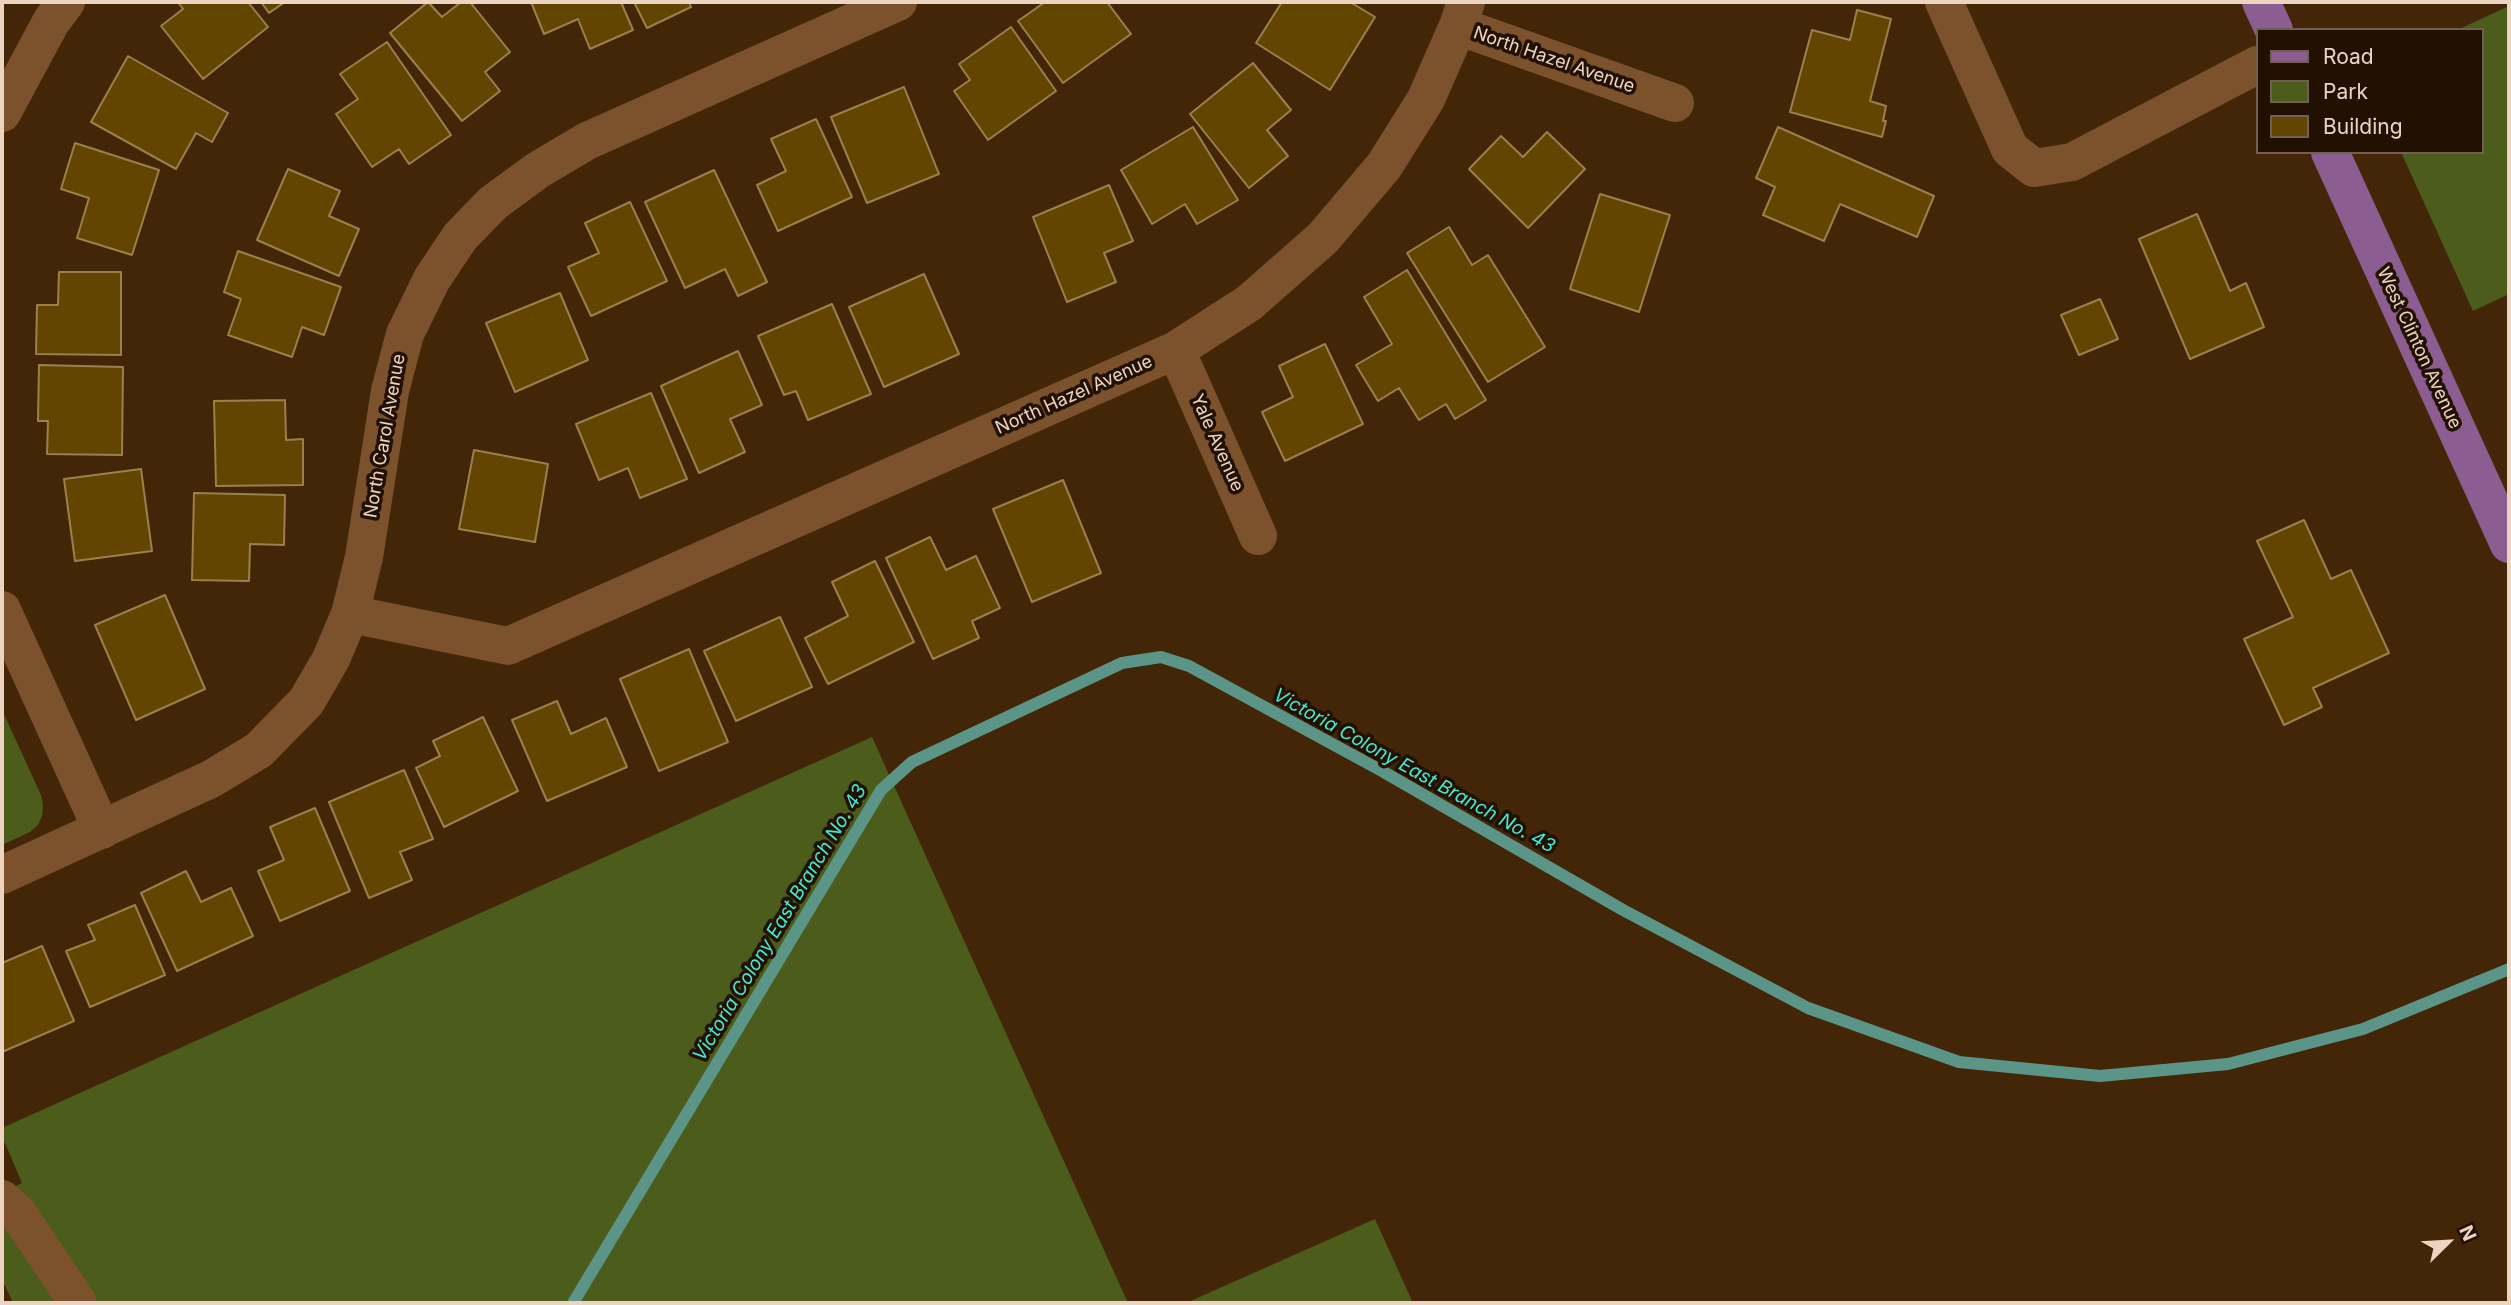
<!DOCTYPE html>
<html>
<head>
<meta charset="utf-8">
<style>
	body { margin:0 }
	#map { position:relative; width:2511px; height:1305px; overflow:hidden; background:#432607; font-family:Inter,sans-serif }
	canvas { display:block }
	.frame { position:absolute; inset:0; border:4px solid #ecd4c0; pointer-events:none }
	.legend { position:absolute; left:2256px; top:28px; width:228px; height:126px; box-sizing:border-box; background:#221103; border:2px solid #735f4f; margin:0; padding:9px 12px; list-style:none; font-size:21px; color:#ecd4c0 }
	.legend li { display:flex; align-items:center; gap:14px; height:35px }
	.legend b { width:35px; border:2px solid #735f4f }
	.north { position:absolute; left:2413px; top:1207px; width:70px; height:70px; -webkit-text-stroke:5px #221103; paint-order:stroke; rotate:66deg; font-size:19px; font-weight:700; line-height:28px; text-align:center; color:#ecd4c0 }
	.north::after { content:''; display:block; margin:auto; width:24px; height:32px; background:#ecd4c0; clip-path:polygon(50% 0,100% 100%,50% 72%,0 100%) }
</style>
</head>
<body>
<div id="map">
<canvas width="2511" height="1305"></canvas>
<div class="frame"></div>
<ul class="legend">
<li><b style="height:9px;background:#8c5d91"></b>Road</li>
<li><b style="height:19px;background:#4b5c1b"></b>Park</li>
<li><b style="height:19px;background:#614500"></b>Building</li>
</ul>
<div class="north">N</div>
</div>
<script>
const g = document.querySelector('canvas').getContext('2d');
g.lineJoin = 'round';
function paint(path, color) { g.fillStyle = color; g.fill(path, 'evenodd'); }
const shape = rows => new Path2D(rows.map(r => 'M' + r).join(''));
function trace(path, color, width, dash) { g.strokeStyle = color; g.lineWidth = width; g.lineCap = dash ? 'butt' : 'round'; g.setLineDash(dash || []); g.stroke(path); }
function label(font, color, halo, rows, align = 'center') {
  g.font = font + ' Inter,sans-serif'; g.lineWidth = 7; g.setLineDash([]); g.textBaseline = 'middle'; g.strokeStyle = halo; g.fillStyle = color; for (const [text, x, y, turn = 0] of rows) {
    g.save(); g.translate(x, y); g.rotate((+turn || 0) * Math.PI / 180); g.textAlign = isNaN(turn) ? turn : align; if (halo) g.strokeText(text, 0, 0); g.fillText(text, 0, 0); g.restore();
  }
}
paint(shape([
	[2509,6,2509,294,2473,311,2401,152,2481,152,2481,30,2457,30],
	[2,710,41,795,43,805,42,816,38,825,30,832,2,845],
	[872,737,1128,1303,13,1303,2,1279,2,1193,22,1183,2,1136,2,1128],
	[1375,1219,1413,1303,1186,1303]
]), '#4b5c1b');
trace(shape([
	[573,1303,881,790,912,762,1122,663,1161,657,1189,666,1382,771,1623,910,1808,1008,1959,1062,2100,1076,2228,1064,2363,1029,2509,969]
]), '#5b9587', 12);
const building = shape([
	[178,2,248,2,268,27,203,79,161,26,183,9,178,2],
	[261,2,285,2,269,13,261,2],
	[428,2,442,17,461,2,470,2,510,52,485,72,500,91,462,121,390,33,428,2],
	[531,2,621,2,633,30,590,49,578,19,544,34,531,2],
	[634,2,689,2,691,7,647,28,634,2],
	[1045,2,1107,2,1131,34,1063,83,1018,21,1045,2],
	[1282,2,1350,2,1375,17,1330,90,1256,43,1282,2],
	[1857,10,1891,19,1870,101,1886,106,1883,121,1886,121,1882,137,1790,112,1812,30,1850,40,1857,10],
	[1011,27,1056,91,988,140,954,91,970,80,959,64,1011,27],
	[387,42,451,135,409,164,399,149,372,167,336,114,358,99,340,74,387,42],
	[128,56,228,113,212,142,196,133,176,169,91,122,128,56],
	[1253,63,1291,110,1267,130,1288,156,1249,188,1190,114,1253,63],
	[904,87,939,174,867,203,831,117,904,87],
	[816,119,852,197,778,231,757,185,786,171,771,139,816,119],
	[1193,127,1238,200,1197,224,1185,204,1152,224,1121,170,1193,127],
	[1778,127,1934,196,1917,237,1840,204,1824,241,1763,215,1775,187,1756,178,1778,127],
	[1547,132,1585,169,1528,228,1469,169,1501,136,1523,157,1547,132],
	[75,143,159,170,132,255,77,238,89,198,61,189,75,143],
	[288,169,340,191,329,216,359,229,339,276,257,240,288,169],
	[714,170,767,282,738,296,725,269,685,288,645,202,714,170],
	[1109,185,1133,241,1104,253,1116,282,1067,302,1033,217,1109,185],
	[1600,194,1670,215,1639,312,1570,289,1600,194],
	[630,202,667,281,591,316,568,267,599,253,585,223,630,202],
	[2197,214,2230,291,2246,283,2264,327,2190,359,2139,239,2197,214],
	[1449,227,1472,265,1488,255,1545,347,1488,382,1407,253,1449,227],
	[238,251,341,287,324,335,302,327,292,357,228,335,241,299,224,292,238,251],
	[1407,270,1486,400,1455,419,1446,404,1419,420,1399,388,1378,401,1356,365,1392,344,1364,297,1407,270],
	[59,272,121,272,121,355,36,354,37,305,58,305,59,272],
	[924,274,959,354,884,387,849,307,924,274],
	[560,293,588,360,515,392,486,323,560,293],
	[2100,299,2118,339,2079,355,2061,315,2100,299],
	[832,304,871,394,808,420,796,391,784,395,758,336,832,304],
	[1325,344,1363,424,1285,461,1262,412,1293,397,1279,366,1325,344],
	[738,351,762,405,730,419,745,452,699,473,661,386,738,351],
	[39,365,123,367,122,455,47,454,48,421,38,421,39,365],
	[651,393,687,479,640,498,628,468,599,480,576,424,651,393],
	[285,400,286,440,303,439,303,485,216,486,214,401,285,400],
	[474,450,548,464,535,542,459,529,474,450],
	[141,469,152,551,75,561,64,479,141,469],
	[1063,480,1101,573,1032,602,993,509,1063,480],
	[194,493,285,495,284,545,250,544,249,581,192,580,194,493],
	[2304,520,2331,579,2351,570,2389,653,2313,688,2322,707,2284,725,2244,639,2293,617,2257,541,2304,520],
	[930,537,946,570,976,556,1000,608,972,621,979,638,933,659,886,558,930,537],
	[875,561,914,642,828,684,805,638,848,616,832,582,875,561],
	[165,595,205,689,136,720,95,625,165,595],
	[780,617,812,687,736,721,704,651,780,617],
	[689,649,728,742,659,771,620,679,689,649],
	[557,701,571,734,606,718,627,767,547,801,512,720,557,701],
	[483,717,518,791,444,827,416,768,440,756,433,741,483,717],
	[404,770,433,839,400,852,412,880,369,898,329,802,404,770],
	[315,808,350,891,280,921,258,871,284,860,270,827,315,808],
	[186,871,201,902,231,888,253,936,177,971,141,893,186,871],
	[135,905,165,975,90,1007,66,951,95,940,88,925,135,905],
	[42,946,74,1021,2,1052,2,963,42,946]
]);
paint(building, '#614500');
trace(building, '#9b804d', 2);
trace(shape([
	[1944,2,2010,149,2034,168,2072,162,2257,65],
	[1458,26,1675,103],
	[2,113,51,22,66,2],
	[1176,350,1258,536],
	[2,610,102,830],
	[350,614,508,646,1176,350,1249,303,1323,238,1384,166,1426,99,1458,26,1466,2],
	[2,875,211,779,259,750,306,702,331,659,350,614,364,557,390,391,405,334,432,279,460,237,493,203,538,170,587,141,898,2],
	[2,1199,17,1212,78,1303]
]), '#7b522c', 38);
trace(shape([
	[2261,2,2274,30],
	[2330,152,2509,544]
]), '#8c5d91', 38);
label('18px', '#ecd4c0', '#221103', [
	["North Hazel Avenue",1554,60,19],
	["West Clinton Avenue",2419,348,65],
	["North Hazel Avenue",1074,395,-24],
	["North Carol Avenue",385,436,-80],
	["Yale Avenue",1217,443,66]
]);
label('italic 19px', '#41ead5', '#221103', [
	["Victoria Colony East Branch No. 43",1414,771,29],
	["Victoria Colony East Branch No. 43",780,923,-59]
]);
</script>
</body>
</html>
